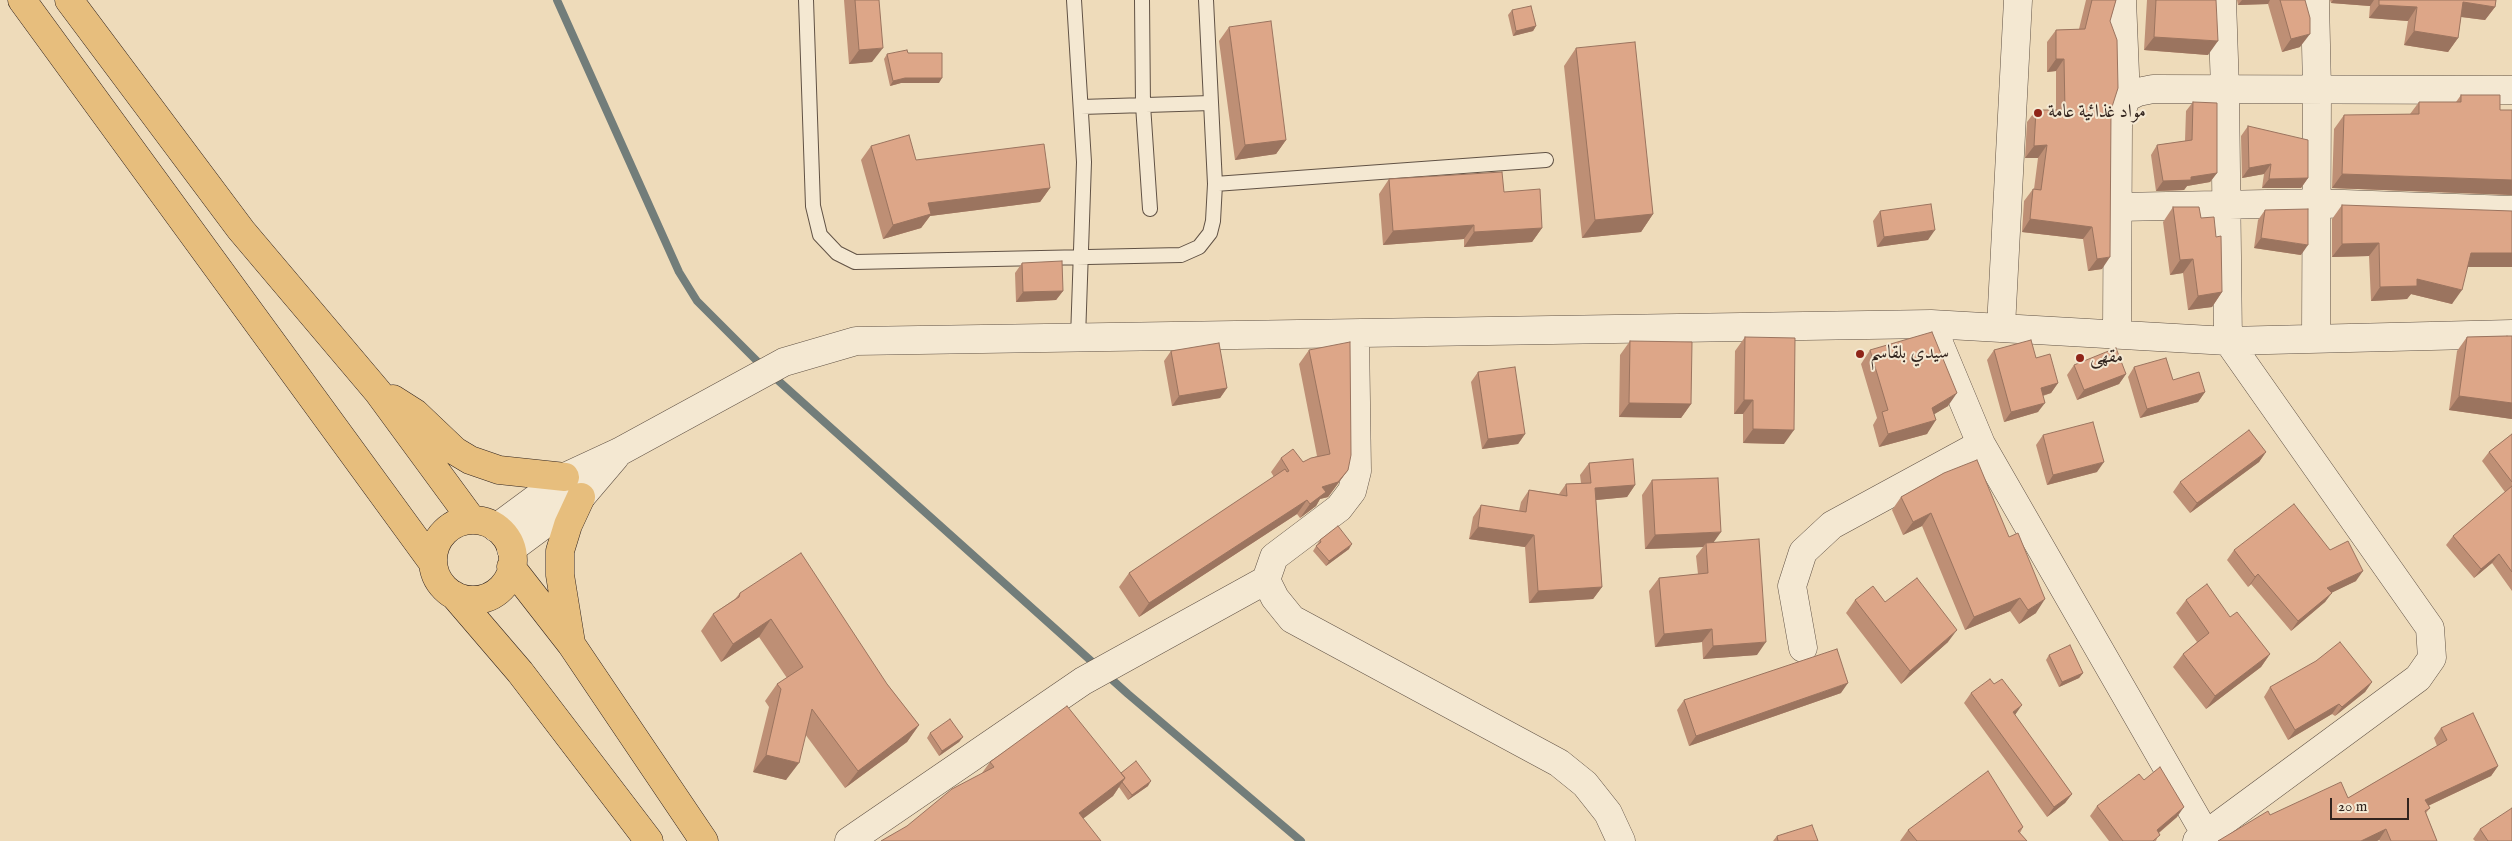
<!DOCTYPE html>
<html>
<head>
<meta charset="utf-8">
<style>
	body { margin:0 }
	#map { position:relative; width:2512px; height:841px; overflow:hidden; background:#eedbba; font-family:"IM FELL English",serif }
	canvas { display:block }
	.scale { position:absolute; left:2330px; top:798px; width:79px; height:22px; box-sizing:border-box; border:2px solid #32241e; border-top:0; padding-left:6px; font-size:15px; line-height:18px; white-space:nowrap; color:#32241e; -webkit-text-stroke:4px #f4e8d2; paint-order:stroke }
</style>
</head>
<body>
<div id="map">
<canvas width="2512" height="841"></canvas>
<div class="scale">20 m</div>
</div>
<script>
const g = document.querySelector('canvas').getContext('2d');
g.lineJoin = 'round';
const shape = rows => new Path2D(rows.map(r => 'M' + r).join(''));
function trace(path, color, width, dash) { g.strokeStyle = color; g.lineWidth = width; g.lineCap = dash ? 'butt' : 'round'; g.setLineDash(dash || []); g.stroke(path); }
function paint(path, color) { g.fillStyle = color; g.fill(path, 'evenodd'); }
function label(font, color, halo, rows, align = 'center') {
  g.font = font + ' "IM FELL English",Amiri,serif'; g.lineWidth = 4; g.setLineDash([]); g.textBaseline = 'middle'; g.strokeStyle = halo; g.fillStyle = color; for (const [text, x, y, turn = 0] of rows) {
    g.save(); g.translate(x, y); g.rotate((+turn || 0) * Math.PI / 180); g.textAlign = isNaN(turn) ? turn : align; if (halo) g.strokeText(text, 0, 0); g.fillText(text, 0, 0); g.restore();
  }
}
trace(shape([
	[557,0,679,272,697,301,763,367],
	[772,375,1128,694,1301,841]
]), '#727d7a', 8);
const lane = shape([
	[806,0,813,206,820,235,837,253,855,262,1181,255,1199,247,1210,233,1213,221,1215,184,1546,160],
	[1074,0,1084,162,1078,338],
	[1142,0,1143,105,1150,209],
	[1206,0,1215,184],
	[1081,107,1211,103]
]);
const street = shape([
	[2122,0,2126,98],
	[2315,0,2317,89,2316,337],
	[2118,207,2316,203,2512,210],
	[1931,324,1981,444,2206,835],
	[2001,327,2018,0],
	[1355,334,1357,471,1352,491,1339,508,1274,557,1266,580,1275,598,1292,619,1559,763,1585,784,1608,813,1621,841],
	[2117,334,2118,123,2126,98,2138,92,2153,89,2512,90],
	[496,528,565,477,619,452,784,362,856,341,1931,324,2228,341,2512,334],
	[511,549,581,497,615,457],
	[1803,648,1792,586,1803,552,1832,525,1981,444],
	[849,841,1083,681,1266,580],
	[2197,841,2418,678,2432,658,2430,628,2228,341,2225,89,2222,0]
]);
const highway = shape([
	[22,0,433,563],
	[69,0,241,230,378,392,472,520],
	[393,399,415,413,455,451,470,460,499,470,565,477],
	'433 560a40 40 0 1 1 80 0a40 40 0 1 1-80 0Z',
	[511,567,571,644,704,841],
	[454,595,520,672,649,841],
	[571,643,560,575,560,551,568,525,581,497]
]);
trace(lane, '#615245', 16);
trace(street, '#615245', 29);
trace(highway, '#32241e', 29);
trace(lane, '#f4e8d2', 14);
trace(street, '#f4e8d2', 28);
trace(highway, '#e7be7d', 28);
paint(shape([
	[844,0,879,0,872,62,849,64],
	[2086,0,2116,0,2110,21,2111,110,2102,269,2088,271,2083,239,2022,232,2024,201,2033,189,2034,189,2038,158,2025,158,2027,122,2036,110,2056,110,2056,71,2047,72,2047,42,2056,30,2079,29],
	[2147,0,2216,0,2208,55,2144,50],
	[2237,0,2305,0,2300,47,2282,52,2268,4,2238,5],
	[2330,0,2496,0,2495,7,2485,20,2461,17,2458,38,2448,52,2404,45,2408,21,2369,18,2370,6,2331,3],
	[1512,10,1536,26,1533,31,1513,36,1508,15],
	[1229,27,1286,140,1276,154,1235,160,1219,41],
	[1576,48,1653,214,1641,232,1582,238,1564,66],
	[908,53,939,83,901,83,890,86,884,59,887,54],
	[2461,95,2500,110,2512,110,2512,195,2332,188,2334,129,2344,115,2410,114,2419,102,2456,102],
	[2193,102,2217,173,2210,182,2187,186,2184,190,2156,191,2151,155,2157,145,2185,141,2186,111],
	[2248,126,2308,178,2301,188,2262,188,2264,174,2242,178,2241,136],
	[871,146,916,160,1050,188,1040,202,930,216,921,228,883,239,861,160],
	[1389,179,1504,192,1542,228,1532,242,1464,247,1464,239,1383,245,1379,194],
	[2342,205,2512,267,2467,267,2452,304,2411,294,2407,299,2371,301,2369,256,2332,257,2332,219],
	[2173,207,2201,218,2222,292,2212,307,2188,310,2183,273,2170,275,2163,222],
	[2265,210,2301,255,2254,248,2258,220],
	[1880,211,1928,240,1877,247,1873,221],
	[1022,263,1063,291,1056,300,1016,302,1015,273],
	[2512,336,2512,419,2449,410,2457,351,2467,337],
	[1745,337,1784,444,1743,443,1743,414,1734,414,1735,351],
	[1630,341,1691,404,1681,418,1619,417,1620,355],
	[1309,350,1348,470,1328,497,1320,499,1316,506,1300,518,1297,514,1139,617,1119,587,1129,573,1274,477,1271,472,1281,458,1303,462,1317,456,1299,364],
	[1870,350,1948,406,1934,414,1927,434,1879,447,1873,425,1877,418,1861,364],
	[1994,350,2058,383,2051,393,2043,396,2038,412,2004,422,1987,360],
	[1171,351,1227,388,1220,398,1172,406,1164,361],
	[2074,365,2126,374,2119,384,2077,400,2067,375],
	[2134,367,2173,380,2205,392,2198,402,2140,418,2128,377],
	[1478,372,1525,434,1518,444,1482,449,1471,382],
	[2512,434,2512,591,2492,563,2474,578,2446,545,2453,536,2505,492,2482,461,2489,452],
	[2043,435,2097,472,2047,485,2036,445],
	[2266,452,2259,462,2190,513,2173,492,2180,482],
	[1589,463,1635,485,1627,497,1596,500,1602,587,1593,599,1529,603,1525,547,1469,539,1473,517,1481,505,1519,511,1521,502,1529,490,1559,494,1566,484,1581,483,1580,475],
	[1944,473,2036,613,2019,624,2010,611,1965,630,1922,526,1903,535,1892,510,1901,497],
	[1652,480,1714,542,1757,655,1703,659,1702,642,1655,647,1649,591,1659,578,1698,574,1696,556,1703,547,1645,549,1642,495],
	[1320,540,1349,549,1326,566,1313,551],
	[2234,550,2330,550,2356,581,2332,592,2325,602,2291,631,2251,584,2248,587,2227,560],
	[740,593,887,684,919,725,907,742,845,788,805,734,786,780,753,772,769,707,765,701,777,684,787,678,759,637,721,662,701,631,713,614,735,599],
	[1855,600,1885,602,1948,642,1901,684,1846,613],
	[2186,600,2230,617,2270,654,2261,667,2206,709,2173,667,2183,654,2197,642,2176,613],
	[2049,655,2083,673,2079,678,2059,687,2046,660],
	[2372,682,2365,692,2335,716,2332,714,2288,740,2264,697,2270,687],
	[1841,693,1689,746,1677,710,1684,700],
	[1971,693,2015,716,2072,794,2065,803,2047,817,1964,703],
	[2441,728,2498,766,2491,776,2428,806,2430,808,2426,813,2437,841,2380,841,2379,840,2377,841,2218,841,2270,815,2348,798,2437,746,2434,738],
	[930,733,963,737,959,742,939,756,927,738],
	[990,762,1121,773,1148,786,1128,800,1119,787,1113,796,1083,818,982,773],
	[2097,806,2177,817,2159,833,2156,841,2109,841,2090,816],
	[2023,827,2020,833,2027,841,1900,841,1908,830],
	[2480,829,2512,841,2475,841,2473,839],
	[1777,836,1818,841,1773,841]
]), '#be8f75');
paint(shape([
	[2242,0,2270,0,2268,4,2238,5],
	[2333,0,2374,0,2370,6,2331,3],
	[2463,2,2495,7,2485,20,2454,16],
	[2379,5,2417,7,2408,21,2369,18],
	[1536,26,1533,31,1513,36,1516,31],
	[2414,31,2458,38,2448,52,2404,45],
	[2310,34,2300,47,2282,52,2291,39],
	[2154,37,2218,41,2208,55,2144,50],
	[883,48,872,62,849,64,859,50],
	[2056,59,2064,59,2056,71,2047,72],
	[905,78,942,78,939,83,901,83,890,86,893,81],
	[1286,140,1276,154,1235,160,1245,145],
	[2047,145,2038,158,2025,158,2034,146],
	[2271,164,2264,174,2242,178,2249,168],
	[2217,173,2210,182,2187,186,2184,190,2156,191,2163,181],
	[2342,174,2512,180,2512,195,2332,188],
	[2308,178,2301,188,2262,188,2269,179],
	[1050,188,1040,202,930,216,921,228,883,239,893,225,928,203],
	[1653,214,1641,232,1582,238,1595,220],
	[2030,219,2092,227,2083,239,2022,232],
	[1474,225,1464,239,1383,245,1393,231],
	[1542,228,1532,242,1464,247,1474,232],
	[1935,230,1928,240,1877,247,1884,237],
	[2261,238,2308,245,2301,255,2254,248],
	[2379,243,2369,256,2332,257,2342,244],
	[2471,253,2512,253,2512,267,2461,267],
	[2110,257,2102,269,2088,271,2097,259],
	[2193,259,2183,273,2170,275,2180,260],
	[2417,279,2462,290,2452,304,2411,294,2407,299,2371,301,2380,287],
	[1063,291,1056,300,1016,302,1023,292],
	[2222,292,2212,307,2188,310,2198,296],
	[2126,374,2119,384,2077,400,2084,390],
	[2058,383,2051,393,2034,398,2041,388],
	[1227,388,1220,398,1172,406,1179,396],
	[2205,392,2198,402,2140,418,2147,409],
	[1957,393,1948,406,1923,421,1932,408],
	[2459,396,2512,403,2512,419,2449,410],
	[1744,400,1753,400,1743,414,1734,414],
	[1629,403,1691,404,1681,418,1619,417],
	[2045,403,2038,412,2004,422,2011,412],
	[1936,420,1927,434,1879,447,1888,434],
	[1753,429,1794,430,1784,444,1743,443],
	[1525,434,1518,444,1482,449,1488,439],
	[2266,452,2259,462,2190,513,2197,503],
	[2104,462,2097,472,2047,485,2053,475],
	[1348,470,1328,497,1320,499,1316,506,1300,518,1322,487],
	[1635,485,1627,497,1586,501,1595,488],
	[1307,500,1297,514,1139,617,1149,603],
	[1931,513,1922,526,1903,535,1913,522],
	[1478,527,1534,535,1525,547,1469,539],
	[1721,532,1711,546,1706,543,1703,547,1645,549,1655,535],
	[1352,544,1349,549,1326,566,1329,561],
	[2499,554,2492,563,2474,578,2481,569],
	[2363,571,2356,581,2321,598,2327,588],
	[2258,574,2251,584,2248,587,2255,577],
	[1602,587,1593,599,1529,603,1538,591],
	[2332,593,2325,602,2291,631,2298,621],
	[2020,598,2010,611,1965,630,1974,617],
	[2045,599,2036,613,2019,624,2028,610],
	[771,619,759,637,721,662,733,644],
	[1712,629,1702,642,1655,647,1664,634],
	[1957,630,1948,642,1901,684,1910,671],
	[1766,642,1757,655,1703,659,1713,646],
	[2270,654,2261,667,2206,709,2215,696],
	[2083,673,2079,678,2059,687,2062,682],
	[2372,682,2365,692,2335,716,2342,707],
	[1848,683,1841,693,1689,746,1696,736],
	[2339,704,2332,714,2288,740,2295,730],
	[2022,705,2015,715,2006,722,2013,712],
	[919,725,907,742,845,788,858,771],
	[963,737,959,742,939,756,942,751],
	[766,755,799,763,786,780,753,772],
	[2498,766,2491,776,2417,811,2425,800],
	[1125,778,1113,796,1067,831,1079,813],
	[1151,781,1148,786,1128,800,1132,795],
	[2072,794,2065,803,2047,817,2054,807],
	[2184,807,2177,817,2150,840,2157,830],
	[2386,829,2379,840,2377,841,2361,841]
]), '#9b745f');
const building = shape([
	[855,0,879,0,883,48,859,50,855,0],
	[2092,0,2116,0,2110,21,2117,40,2118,88,2111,110,2110,257,2097,259,2092,227,2030,219,2033,189,2041,190,2047,145,2034,146,2036,110,2065,110,2064,59,2056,59,2056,30,2085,29,2092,0],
	[2156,0,2216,0,2218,41,2154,37,2156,0],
	[2280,0,2305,0,2310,18,2310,34,2291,39,2280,0],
	[2379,0,2496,0,2495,7,2463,2,2458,38,2414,31,2417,7,2379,5,2379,0],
	[1531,6,1536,26,1516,31,1512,10,1531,6],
	[1271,21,1286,140,1245,145,1229,27,1271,21],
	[1635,42,1653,214,1595,220,1576,48,1635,42],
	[907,50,908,53,942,53,942,78,905,78,893,81,887,54,907,50],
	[2461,95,2500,95,2500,110,2512,110,2512,180,2342,174,2344,115,2419,114,2419,102,2461,102,2461,95],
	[2193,102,2217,103,2217,173,2191,177,2191,180,2163,181,2157,145,2192,140,2193,102],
	[2248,126,2308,140,2308,178,2269,179,2271,164,2249,168,2248,126],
	[909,135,916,160,1044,144,1050,188,928,203,931,214,893,225,871,146,909,135],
	[1502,172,1504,192,1540,189,1542,228,1474,232,1474,225,1393,231,1389,179,1502,172],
	[1931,204,1935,230,1884,237,1880,211,1931,204],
	[2342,205,2512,211,2512,253,2471,253,2462,290,2417,279,2417,286,2380,287,2379,243,2342,244,2342,205],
	[2173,207,2199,207,2201,218,2214,217,2216,237,2221,236,2222,292,2198,296,2193,259,2180,260,2173,207],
	[2308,209,2308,245,2261,238,2265,210,2308,209],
	[1062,261,1063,291,1023,292,1022,263,1062,261],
	[1932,332,1957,393,1932,408,1936,420,1888,434,1882,412,1888,410,1870,350,1932,332],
	[2507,336,2512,336,2512,403,2459,396,2467,337,2507,336],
	[1745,337,1795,338,1794,430,1753,429,1753,400,1744,400,1745,337],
	[2031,340,2036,358,2050,354,2058,383,2041,388,2045,403,2011,412,1994,350,2031,340],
	[1630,341,1692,342,1691,404,1629,403,1630,341],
	[1350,342,1351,455,1348,470,1338,482,1322,487,1326,492,1310,504,1307,500,1149,603,1129,573,1285,469,1287,472,1289,471,1281,458,1293,449,1303,462,1311,458,1330,454,1309,350,1350,342],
	[1219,343,1227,388,1179,396,1171,351,1219,343],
	[2116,348,2126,374,2084,390,2074,365,2116,348],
	[2166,358,2173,380,2199,372,2205,392,2147,409,2134,367,2166,358],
	[1515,367,1525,434,1488,439,1478,372,1515,367],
	[2093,422,2104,462,2053,475,2043,435,2093,422],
	[2249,430,2266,452,2197,503,2180,482,2249,430],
	[2512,434,2512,482,2489,452,2512,434],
	[1633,459,1635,485,1595,488,1602,587,1538,591,1534,535,1478,527,1481,505,1526,512,1529,490,1567,496,1566,484,1591,483,1589,463,1633,459],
	[1977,460,2009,537,2018,533,2045,599,2028,610,2020,598,1974,617,1931,513,1913,522,1901,497,1944,473,1977,460],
	[1718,478,1721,532,1655,535,1652,480,1718,478],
	[2512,486,2512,572,2499,554,2481,569,2453,536,2512,486],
	[2294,504,2330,550,2348,541,2363,571,2327,588,2332,593,2298,621,2258,574,2255,577,2234,550,2294,504],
	[1338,526,1352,544,1329,561,1316,546,1321,542,1320,540,1338,526],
	[1759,539,1766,642,1713,646,1712,629,1664,634,1659,578,1708,573,1706,543,1759,539],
	[801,553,887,684,919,725,858,771,812,709,799,763,766,755,781,689,777,684,803,667,771,619,733,644,713,614,739,597,740,593,801,553],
	[1917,578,1957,630,1910,671,1855,600,1873,586,1885,602,1917,578],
	[2207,584,2230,617,2237,612,2270,654,2215,696,2183,654,2209,633,2186,600,2207,584],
	[2340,642,2372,682,2342,707,2339,704,2295,730,2270,687,2316,661,2340,642],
	[2070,645,2083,673,2062,682,2049,655,2070,645],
	[1837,649,1848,683,1696,736,1684,700,1837,649],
	[1990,679,1994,684,2002,679,2022,705,2013,712,2072,794,2054,807,1971,693,1990,679],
	[1067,706,1125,778,1079,813,1101,841,881,841,907,826,952,789,994,767,990,762,1067,706],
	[2473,713,2498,766,2425,800,2430,808,2425,811,2437,841,2391,841,2386,829,2361,841,2218,841,2268,811,2270,815,2341,782,2348,798,2447,740,2441,728,2473,713],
	[950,719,963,737,942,751,930,733,950,719],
	[1136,761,1151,781,1132,795,1122,782,1125,778,1121,773,1136,761],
	[2160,767,2184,807,2157,830,2160,835,2153,841,2123,841,2097,806,2139,774,2144,780,2160,767],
	[1988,771,2023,827,2018,831,2027,841,1917,841,1908,830,1988,771],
	[2512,808,2512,841,2488,841,2480,829,2512,808],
	[1812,825,1818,841,1778,841,1777,836,1812,825]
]);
paint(building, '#dda688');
trace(building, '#9b745f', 1);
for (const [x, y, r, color] of [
	[2038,113,5,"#8f2418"],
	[1860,354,5,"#8f2418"],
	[2080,358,5,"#8f2418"]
]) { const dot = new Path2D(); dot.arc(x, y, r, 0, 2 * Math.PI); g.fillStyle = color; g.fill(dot); trace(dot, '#f4e8d2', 2); }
label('19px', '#32241e', '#f4e8d2', [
	["مواد غذائية عامة",2048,113],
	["سيدي بلقاسم",1870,354],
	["مقهى",2090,358]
], 'left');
</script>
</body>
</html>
